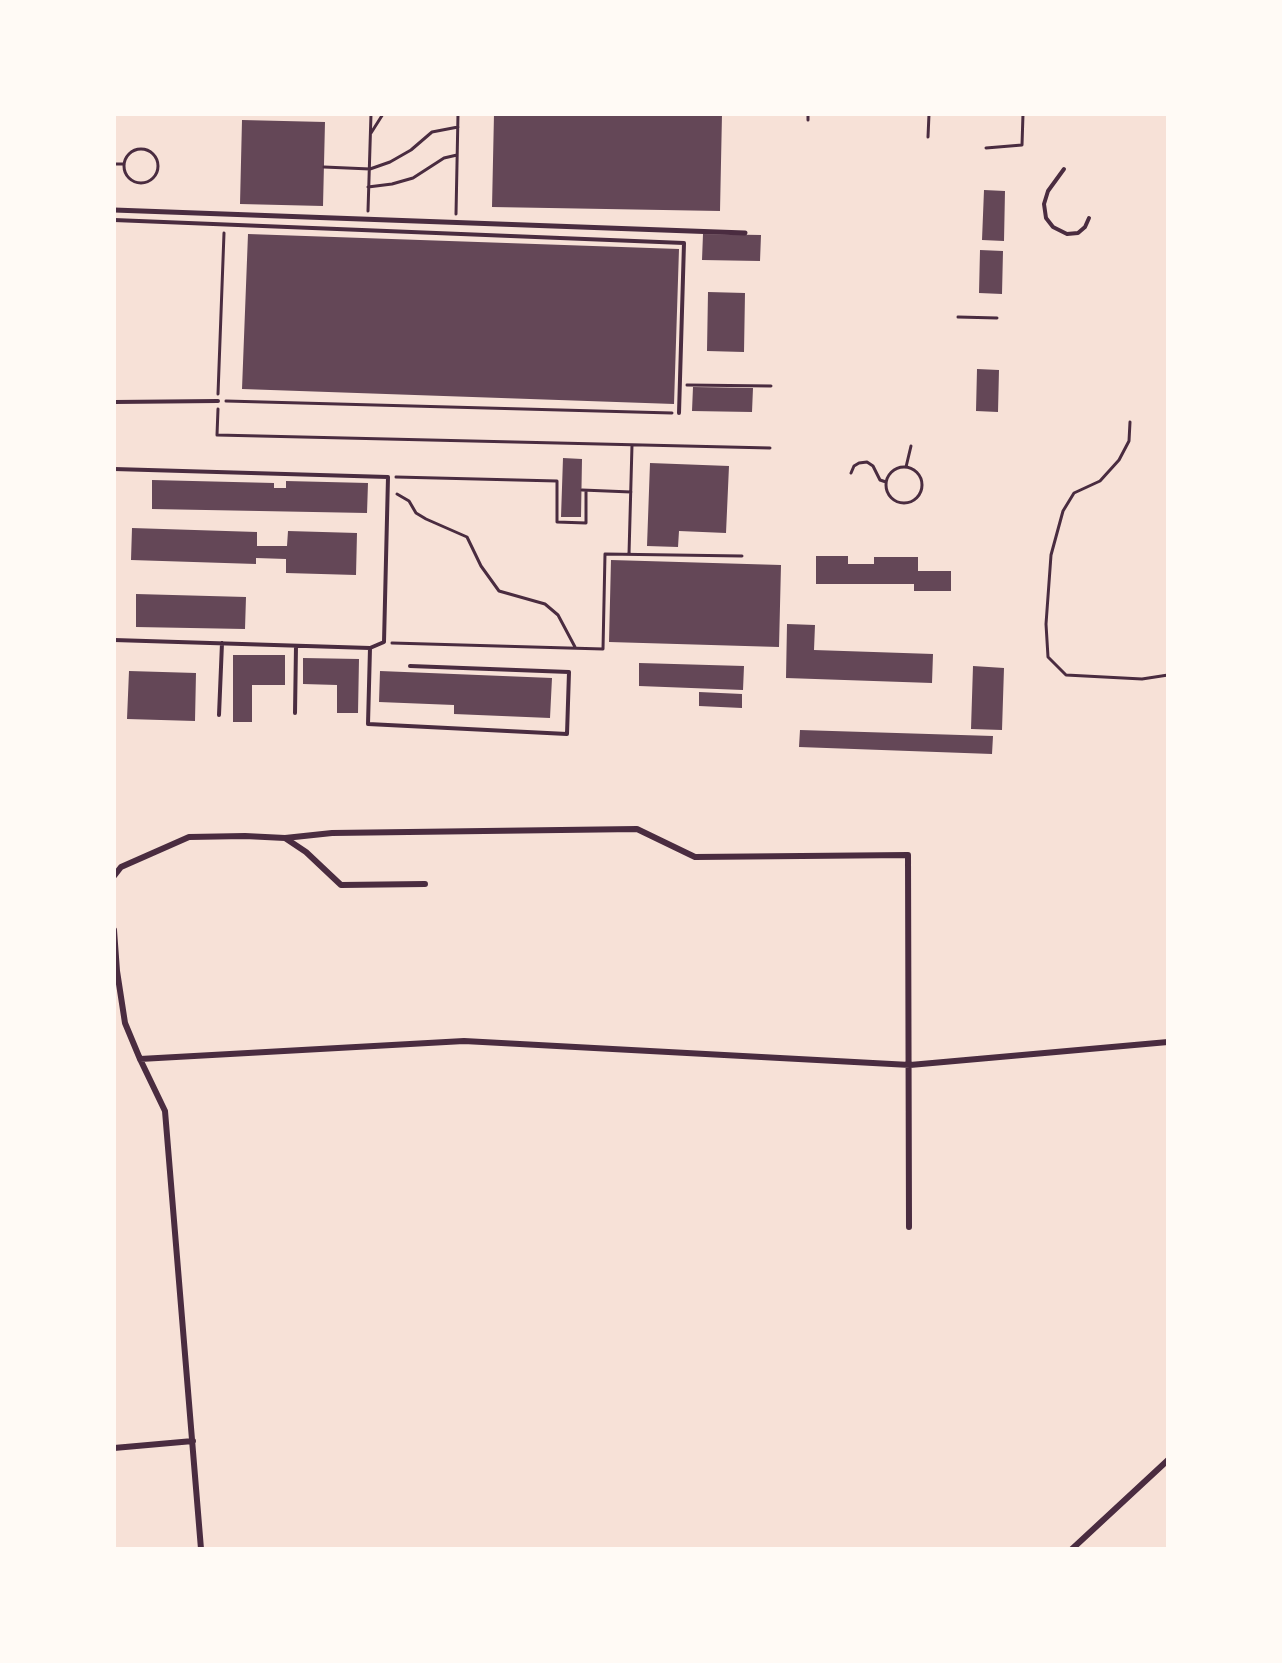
<!DOCTYPE html>
<html>
<head>
<meta charset="utf-8">
<style>
	body { margin:0 }
	#map { position:relative; width:1282px; height:1663px; overflow:hidden; background:#f7e1d7; font-family:Rubik,sans-serif }
	canvas { display:block }
	.frame { position:absolute; inset:0; border:116px solid #fffaf5; pointer-events:none }
</style>
</head>
<body>
<div id="map">
<canvas width="1282" height="1663"></canvas>
<div class="frame"></div>
</div>
<script>
const g = document.querySelector('canvas').getContext('2d');
g.lineJoin = 'round';
function paint(path, color) { g.fillStyle = color; g.fill(path, 'evenodd'); }
const shape = rows => new Path2D(rows.map(r => 'M' + r).join(''));
function trace(path, color, width, dash) { g.strokeStyle = color; g.lineWidth = width; g.lineCap = dash ? 'butt' : 'round'; g.setLineDash(dash || []); g.stroke(path); }
paint(shape([
	[494,114,722,114,720,211,492,207],
	[242,120,325,122,323,206,240,204],
	[984,190,1005,191,1004,241,982,240],
	[248,234,679,249,674,404,242,389],
	[703,234,761,235,760,261,702,260],
	[980,250,1003,251,1002,294,979,293],
	[708,292,745,293,744,352,707,351],
	[977,369,999,370,998,412,976,411],
	[693,387,753,388,752,412,692,411],
	[563,458,582,459,581,517,561,517],
	[650,463,729,466,726,533,679,531,678,547,647,546],
	[152,480,274,483,274,488,286,488,286,481,368,483,367,513,152,509],
	[132,528,257,532,257,546,287,546,288,531,357,533,356,575,286,573,286,559,256,558,256,564,131,560],
	[816,556,848,556,848,564,874,564,874,557,918,557,918,571,951,571,951,591,914,591,914,584,816,584],
	[611,560,781,565,779,647,609,642],
	[136,594,246,597,245,629,136,627],
	[787,624,815,625,814,650,933,654,932,683,786,678],
	[233,655,285,655,285,685,252,685,252,722,233,722],
	[303,658,359,659,358,713,337,713,337,685,303,684],
	[639,663,744,666,743,690,639,686],
	[973,666,1004,668,1002,730,971,729],
	[129,671,196,673,195,721,127,719],
	[380,671,552,678,550,718,454,714,454,705,379,702],
	[699,692,742,694,742,708,699,706],
	[800,730,993,736,992,754,799,747]
]), '#644757');
trace(shape([
	[808,120,808,114],
	[371,133,383,114],
	[928,137,929,114],
	[986,148,1022,145,1023,114],
	'124 166a17 17 0 1 1 34 0a17 17 0 1 1-34 0Z',
	[114,164,123,164],
	[324,167,370,169,390,162,411,150,432,132,458,127],
	[368,187,392,184,413,178,444,158,457,155],
	[368,211,371,114],
	[456,214,458,114],
	[958,317,997,318],
	[687,385,771,386],
	[218,394,224,233],
	[226,401,672,413],
	[218,409,217,435,770,448],
	[1130,422,1129,441,1119,460,1100,481,1074,493,1063,511,1051,555,1046,624,1048,657,1066,675,1142,679,1168,675],
	[906,467,911,446],
	'886 485a18 18 0 1 1 36 0a18 18 0 1 1-36 0Z',
	[851,473,854,466,859,463,867,462,873,466,880,480,886,482],
	[396,477,557,481,557,522,586,523,586,491],
	[582,490,631,492],
	[397,494,409,501,416,513,426,519,467,537,481,566,499,591,545,604,558,615,575,647],
	[629,554,632,445],
	[392,643,603,649,605,554,742,556]
]), '#4a2c40', 3);
trace(shape([
	[1064,169,1048,191,1044,204,1046,218,1053,227,1067,234,1078,233,1085,227,1089,218],
	[114,220,684,243,679,413],
	[114,402,218,401],
	[114,469,388,477,384,642,370,648,114,640],
	[370,648,368,724,567,734,569,672,410,666],
	[295,713,296,646],
	[219,715,222,643]
]), '#4a2c40', 4);
trace(shape([
	[114,210,745,233]
]), '#4a2c40', 5);
trace(shape([
	[285,838,332,833,637,829,695,857,908,855,909,1227],
	[114,876,121,867,189,837,245,836,285,838,306,852,341,885,425,884],
	[114,930,117,971,125,1023,140,1059,165,1111,201,1549],
	[140,1059,464,1041,910,1065,1168,1042],
	[114,1448,193,1441],
	[1072,1549,1168,1460]
]), '#4a2c40', 6);
</script>
</body>
</html>
